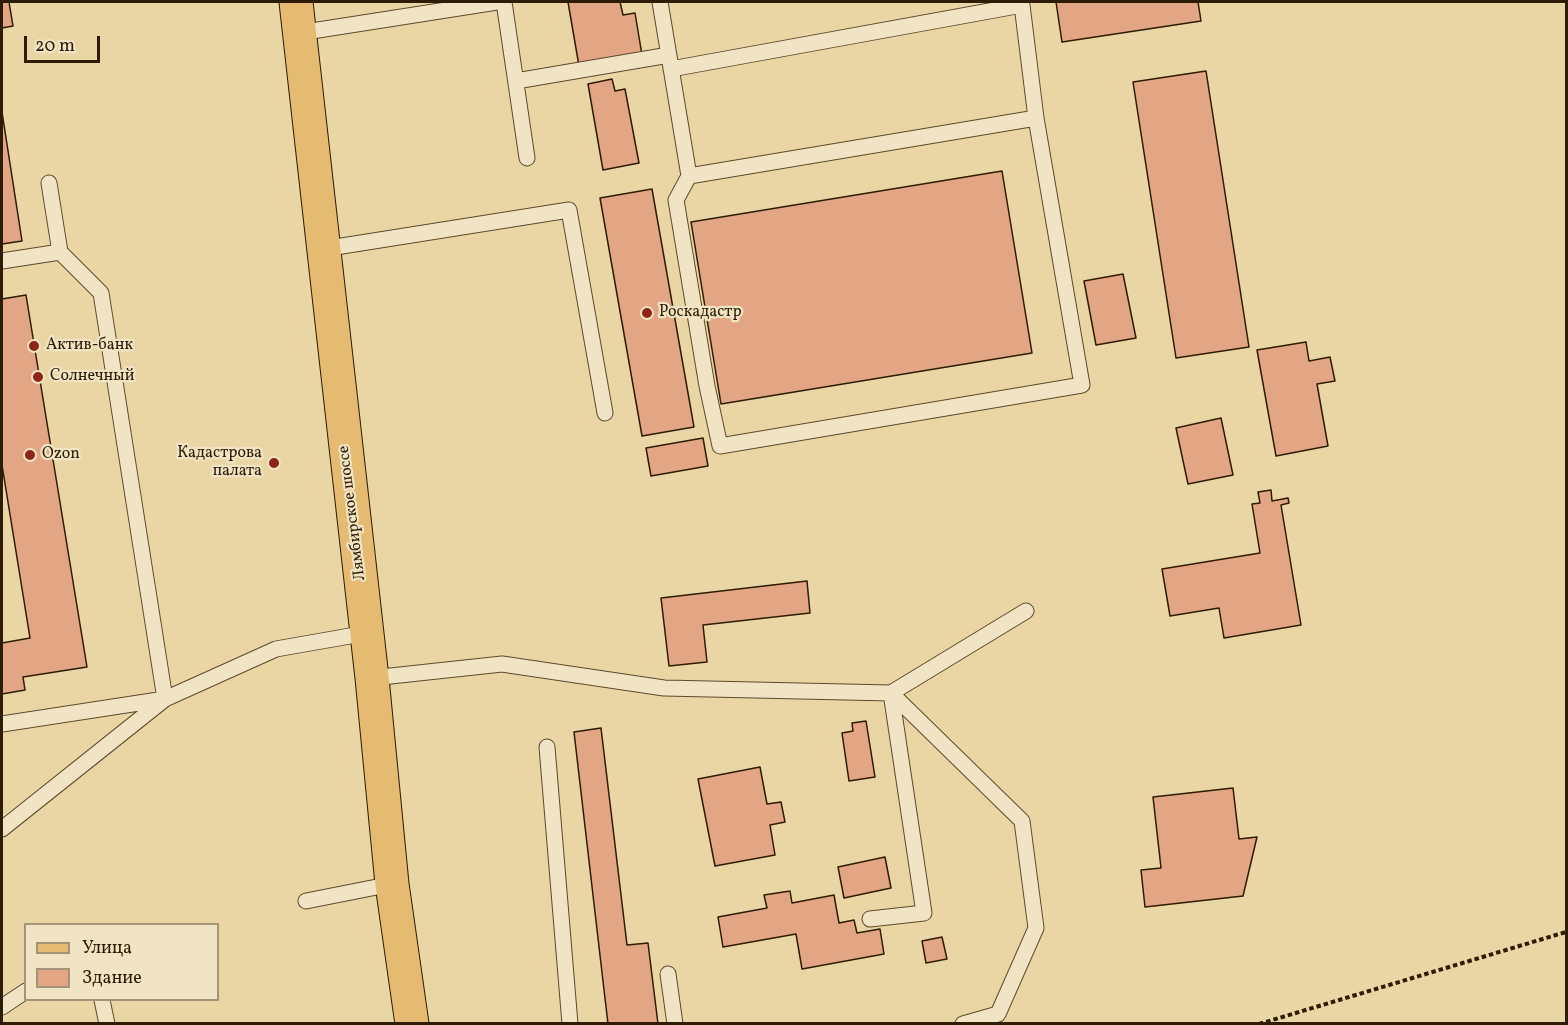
<!DOCTYPE html>
<html>
<head>
<meta charset="utf-8">
<style>
	body { margin:0 }
	#map { position:relative; width:1568px; height:1025px; overflow:hidden; background:#ead6a4; font-family:Vollkorn,serif }
	canvas { display:block }
	.frame { position:absolute; inset:0; border:3px solid #2d1b04; pointer-events:none }
	.legend { position:absolute; left:24px; top:923px; width:195px; height:78px; box-sizing:border-box; background:#f1e4c4; border:2px solid #a39477; margin:0; padding:8px 10px; list-style:none; font-size:18px; color:#2d1b04 }
	.legend li { display:flex; align-items:center; gap:12px; height:30px }
	.legend b { width:30px; border:2px solid #a39477 }
	.scale { position:absolute; left:24px; top:36px; width:76px; height:27px; box-sizing:border-box; border:3px solid #2d1b04; border-top:0; padding-left:8px; font-size:18px; line-height:21px; white-space:nowrap; color:#2d1b04; -webkit-text-stroke:4px #f1e4c4; paint-order:stroke }
</style>
</head>
<body>
<div id="map">
<canvas width="1568" height="1025"></canvas>
<div class="frame"></div>
<ul class="legend">
<li><b style="height:8px;background:#e5bb72"></b>Улица</li>
<li><b style="height:16px;background:#e3a684"></b>Здание</li>
</ul>
<div class="scale">20 m</div>
</div>
<script>
const g = document.querySelector('canvas').getContext('2d');
g.lineJoin = 'round';
function paint(path, color) { g.fillStyle = color; g.fill(path, 'evenodd'); }
const shape = rows => new Path2D(rows.map(r => 'M' + r).join(''));
function trace(path, color, width, dash) { g.strokeStyle = color; g.lineWidth = width; g.lineCap = dash ? 'butt' : 'round'; g.setLineDash(dash || []); g.stroke(path); }
function label(font, color, halo, rows, align = 'center') {
  g.font = font + ' Vollkorn,serif'; g.lineWidth = 4.5; g.setLineDash([]); g.textBaseline = 'middle'; g.strokeStyle = halo; g.fillStyle = color; for (const [text, x, y, turn = 0] of rows) {
    g.save(); g.translate(x, y); g.rotate((+turn || 0) * Math.PI / 180); g.textAlign = isNaN(turn) ? turn : align; if (halo) g.strokeText(text, 0, 0); g.fillText(text, 0, 0); g.restore();
  }
}
const building = shape([
	[2,2,9,2,13,26,2,28,2,2],
	[568,2,620,2,623,15,635,13,642,55,579,66,568,2],
	[1056,2,1198,2,1201,21,1062,42,1056,2],
	[1206,71,1249,347,1176,358,1133,82,1206,71],
	[612,79,615,91,625,89,639,163,603,170,588,84,612,79],
	[2,112,22,241,2,244,2,112],
	[1002,171,1032,353,721,404,691,222,1002,171],
	[652,189,694,427,642,436,600,198,652,189],
	[1123,274,1136,338,1096,345,1084,281,1123,274],
	[26,295,87,667,23,677,25,690,2,694,2,643,30,638,2,465,2,299,26,295],
	[1306,342,1309,361,1330,357,1335,381,1317,384,1328,446,1276,456,1257,350,1306,342],
	[1221,418,1233,475,1188,484,1176,428,1221,418],
	[703,438,708,466,651,476,646,448,703,438],
	[1271,490,1272,501,1288,498,1289,503,1281,505,1301,625,1224,638,1219,608,1170,616,1162,569,1260,553,1252,504,1260,503,1258,492,1271,490],
	[807,581,810,613,703,625,707,662,669,666,661,598,807,581],
	[866,721,875,777,849,781,842,733,853,731,852,723,866,721],
	[601,728,627,945,648,943,658,1024,608,1024,574,732,601,728],
	[760,767,767,804,781,802,785,822,770,825,775,855,715,866,698,779,760,767],
	[1233,788,1239,839,1257,837,1243,896,1145,907,1141,870,1161,868,1153,797,1233,788],
	[885,857,891,888,844,898,838,867,885,857],
	[790,891,792,903,834,895,839,923,854,920,857,933,880,929,884,954,802,969,796,934,723,947,718,917,767,908,764,895,790,891],
	[942,937,947,959,926,963,922,941,942,937]
]);
paint(building, '#e3a684');
trace(building, '#2d1b04', 1.5);
const service = shape([
	[504,2,527,158],
	[660,2,689,176,1036,118,1022,5,671,69],
	[299,33,497,2],
	[516,81,669,55],
	[689,176,676,200,707,386,720,446,1082,385,1036,118],
	[49,183,60,252],
	[323,249,569,210,605,413],
	[2,261,60,252,101,293,165,699,2,724],
	[372,678,502,664,664,688,891,693,1026,611],
	[891,693,1022,821,1036,928,998,1014,963,1024],
	[547,747,570,1024],
	[2,829,165,699,276,649,367,633],
	[306,901,392,884],
	[870,919,924,913,891,693],
	[668,974,675,1024],
	[102,1000,107,1024],
	[2,1007,26,991]
]);
const primary = shape([
	[296,2,372,678,392,884,412,1024]
]);
trace(service, '#5c4a2c', 17);
trace(primary, '#2d1b04', 35);
trace(shape([
	[1259,1024,1566,932]
]), '#2d1b04', 4, [4.5, 3]);
trace(service, '#f1e4c4', 15);
trace(primary, '#e5bb72', 33);
for (const [x, y, r, color] of [
	[647,313,6,"#8f2418"],
	[34,346,6,"#8f2418"],
	[38,377,6,"#8f2418"],
	[30,455,6,"#8f2418"],
	[274,463,6,"#8f2418"]
]) { const dot = new Path2D(); dot.arc(x, y, r, 0, 2 * Math.PI); g.fillStyle = color; g.fill(dot); trace(dot, '#f1e4c4', 2); }
label('16px', '#2d1b04', '#f1e4c4', [
	["Роскадастр",659,313],
	["Актив-банк",46,346],
	["Солнечный",50,377],
	["Кадастрова",262,454,"right"],
	["палата",262,472,"right"],
	["Ozon",42,455]
], 'left');
label('16px', '#2d1b04', '#f1e4c4', [
	["Лямбирское шоссе",353,513,-97]
]);
</script>
</body>
</html>
